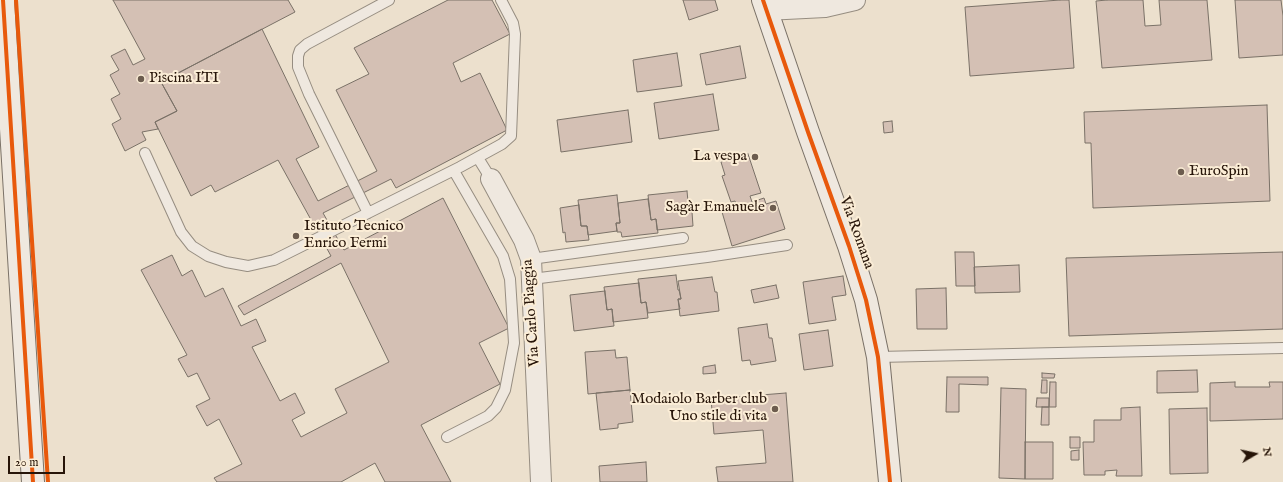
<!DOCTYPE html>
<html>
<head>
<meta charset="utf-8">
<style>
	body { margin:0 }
	#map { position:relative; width:1283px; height:482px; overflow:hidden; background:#ece0cd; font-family:"IM FELL English",serif }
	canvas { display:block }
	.north { position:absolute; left:1235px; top:434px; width:40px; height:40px; -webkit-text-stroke:3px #fbedd6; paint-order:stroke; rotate:81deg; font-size:11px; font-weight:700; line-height:16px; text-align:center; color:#271509 }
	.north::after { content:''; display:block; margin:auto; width:14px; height:18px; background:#271509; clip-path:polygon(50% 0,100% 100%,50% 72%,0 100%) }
	.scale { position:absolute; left:8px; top:456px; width:57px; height:18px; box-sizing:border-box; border:2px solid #271509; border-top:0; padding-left:5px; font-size:12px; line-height:14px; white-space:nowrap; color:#271509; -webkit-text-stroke:3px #fbedd6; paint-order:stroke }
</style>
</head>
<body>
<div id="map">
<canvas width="1283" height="482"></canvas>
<div class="north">N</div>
<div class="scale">20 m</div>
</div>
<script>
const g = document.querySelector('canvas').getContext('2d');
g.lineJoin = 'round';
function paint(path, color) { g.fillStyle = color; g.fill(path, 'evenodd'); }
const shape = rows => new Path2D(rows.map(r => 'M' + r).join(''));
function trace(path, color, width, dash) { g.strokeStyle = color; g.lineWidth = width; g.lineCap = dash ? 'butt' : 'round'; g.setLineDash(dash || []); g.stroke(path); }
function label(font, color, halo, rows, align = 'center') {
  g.font = font + ' "IM FELL English",serif'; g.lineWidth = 4; g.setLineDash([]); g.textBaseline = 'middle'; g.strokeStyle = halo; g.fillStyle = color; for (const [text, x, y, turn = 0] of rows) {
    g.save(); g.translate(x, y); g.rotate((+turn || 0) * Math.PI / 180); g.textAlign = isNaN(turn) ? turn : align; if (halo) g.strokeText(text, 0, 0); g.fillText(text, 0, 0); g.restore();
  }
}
const building = shape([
	[113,0,288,0,295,12,161,82,177,111,155,122,158,129,142,132,146,140,125,151,112,124,121,119,111,99,120,94,110,75,119,70,111,56,125,49,133,65,145,59,113,0],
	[448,0,492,0,510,34,453,63,461,82,480,73,507,130,396,188,391,179,323,213,344,250,443,198,509,328,479,343,500,384,421,425,451,482,385,482,375,463,341,482,217,482,214,478,242,464,219,419,207,426,196,406,210,399,197,373,188,377,178,359,187,355,141,270,172,255,182,276,192,270,205,297,223,288,241,326,256,319,266,341,252,347,280,401,295,393,305,413,292,420,301,437,347,413,335,389,389,362,341,263,244,315,238,306,331,256,278,160,215,192,211,185,191,196,155,122,177,111,161,82,262,29,319,147,296,159,318,201,377,171,336,90,369,74,354,48,448,0],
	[683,0,715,0,718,10,689,20,683,0],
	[1060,0,1069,0,1074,68,970,76,965,7,1060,0],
	[1107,0,1143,0,1145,26,1161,25,1159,0,1207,0,1212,60,1102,68,1096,1,1107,0],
	[1235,0,1281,0,1283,16,1283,55,1239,58,1235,0],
	[740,46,746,78,706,85,700,54,740,46],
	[677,53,682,86,637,92,633,60,677,53],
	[713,94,719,130,659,139,654,103,713,94],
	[1267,105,1270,201,1093,208,1091,143,1085,143,1084,112,1267,105],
	[628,110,632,142,561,152,557,120,628,110],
	[892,121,893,132,884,133,883,122,892,121],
	[748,154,761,193,750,196,752,202,764,198,766,204,776,201,785,229,732,246,722,212,737,207,735,201,731,202,722,176,725,175,721,162,748,154],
	[687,191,689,212,692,212,693,226,657,230,656,219,651,220,648,195,687,191],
	[617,195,620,223,616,223,617,231,588,235,587,226,581,226,578,200,617,195],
	[648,199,651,220,656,219,658,233,622,237,621,232,617,232,617,231,616,223,620,223,618,203,648,199],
	[579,205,581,226,587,226,589,240,566,242,565,232,563,233,560,208,579,205],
	[955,252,974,252,975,286,956,286,955,252],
	[1283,252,1283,329,1069,336,1066,258,1283,252],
	[1019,265,1020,292,975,293,974,267,1019,265],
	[676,275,678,290,679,290,681,299,678,299,680,309,648,313,646,302,641,303,638,279,676,275],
	[843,276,846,295,832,297,836,320,809,324,803,282,843,276],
	[712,277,715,292,717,292,719,311,680,316,678,299,681,299,678,281,712,277],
	[639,283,641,303,646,302,648,318,613,322,612,309,607,310,604,287,639,283],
	[776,285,779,298,754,303,751,290,776,285],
	[946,288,947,329,917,329,916,289,946,288],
	[605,291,607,310,612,309,614,326,574,331,570,295,605,291],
	[767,324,769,338,772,338,776,361,751,365,750,360,742,361,738,328,767,324],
	[828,330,833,366,804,370,799,334,828,330],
	[615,350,616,358,627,357,630,390,588,394,585,352,615,350],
	[715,365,716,373,703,374,703,367,715,365],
	[1197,370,1198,392,1157,393,1157,371,1197,370],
	[1042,373,1055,374,1054,378,1042,378,1042,373],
	[947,377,988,377,988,385,959,384,959,412,946,412,947,377],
	[1042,380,1047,380,1047,393,1041,393,1042,380],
	[1050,382,1056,382,1056,407,1049,407,1050,382],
	[1235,382,1235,387,1270,387,1269,382,1283,382,1283,419,1210,421,1210,383,1235,382],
	[1001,388,1026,389,1025,479,999,478,1001,388],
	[630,390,633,422,618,424,618,428,600,430,596,393,630,390],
	[786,393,793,482,718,482,716,467,766,463,763,430,714,434,711,399,786,393],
	[1037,398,1049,398,1049,407,1036,407,1037,398],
	[1042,407,1049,407,1049,425,1041,425,1042,407],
	[1140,407,1142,476,1116,476,1117,470,1105,471,1105,475,1084,475,1083,442,1094,442,1094,420,1121,420,1121,408,1140,407],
	[1207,408,1208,473,1170,474,1169,409,1207,408],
	[1070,437,1080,437,1080,448,1070,448,1070,437],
	[1025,442,1053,442,1053,479,1025,479,1025,442],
	[1079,450,1079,460,1071,460,1071,451,1079,450],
	[646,462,647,482,600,482,599,466,646,462]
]);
paint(building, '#d4c0b4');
trace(building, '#7a7167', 1);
const lane = shape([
	[145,153,181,232,192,246,208,256,226,262,248,266,274,260,460,167,502,144,511,136,515,34,513,23,501,0],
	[478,158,491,179],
	[368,213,309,94,298,67,298,56,300,50,307,44,389,0],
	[531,259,683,238],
	[532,279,707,257,787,245],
	[878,357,1283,348],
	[447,437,488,416,496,408,505,390,514,343,510,279,503,256,454,171]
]);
const street = shape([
	[766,10,825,7,855,0],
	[491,179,524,240,531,259,541,482]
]);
const secondary = shape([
	[3,0,33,482],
	[763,0,808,132,849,246,866,300,878,357,890,482]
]);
trace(lane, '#968d81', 12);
trace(street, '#968d81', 22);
trace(secondary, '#7a7167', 24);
trace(lane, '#efe8df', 10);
trace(street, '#efe8df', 20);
trace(secondary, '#efe8df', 22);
trace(shape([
	[3,0,33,482],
	[16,0,48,482],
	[763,0,808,132,849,246,866,300,878,357,890,482]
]), '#e8590c', 4);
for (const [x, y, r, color] of [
	[141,79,4,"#6c5c4e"],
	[755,157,4,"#6c5c4e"],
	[1181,172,4,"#6c5c4e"],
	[773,208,4,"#6c5c4e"],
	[296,236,4,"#6c5c4e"],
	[775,409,4,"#6c5c4e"]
]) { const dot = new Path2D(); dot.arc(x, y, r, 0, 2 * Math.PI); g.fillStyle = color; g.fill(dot); trace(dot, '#fbedd6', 1.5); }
label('15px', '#271509', '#fbedd6', [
	["Piscina ITI",149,79],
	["La vespa",747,157,"right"],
	["EuroSpin",1189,172],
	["Sagàr Emanuele",765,208,"right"],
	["Istituto Tecnico",304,227],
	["Enrico Fermi",304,244],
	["Modaiolo Barber club",767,400,"right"],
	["Uno stile di vita",767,417,"right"]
], 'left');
label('15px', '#271509', '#fbedd6', [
	["Via Romana",856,233,70],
	["Via Carlo Piaggia",532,313,-94]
]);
</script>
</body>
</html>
